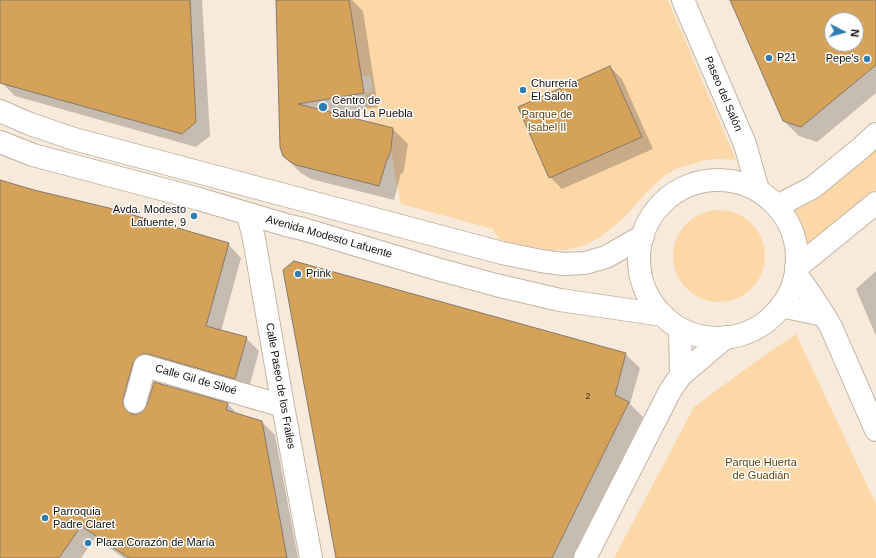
<!DOCTYPE html>
<html>
<head>
<meta charset="utf-8">
<style>
	body { margin:0 }
	#map { position:relative; width:876px; height:558px; overflow:hidden; background:#f7eada; font-family:Helvetica,sans-serif }
	canvas { display:block }
	.north { position:absolute; left:824px; top:12px; width:40px; height:40px; box-sizing:border-box; background:#fff; border:1px solid #a19f9d; border-radius:50%; rotate:96deg; font-size:11px; font-weight:700; line-height:16px; text-align:center; color:#14100a }
	.north::after { content:''; display:block; margin:auto; width:14px; height:18px; background:#307db0; clip-path:polygon(50% 0,100% 100%,50% 72%,0 100%) }
</style>
</head>
<body>
<div id="map">
<canvas width="876" height="558"></canvas>
<div class="north">N</div>
</div>
<script>
const g = document.querySelector('canvas').getContext('2d');
g.lineJoin = 'round';
function paint(path, color) { g.fillStyle = color; g.fill(path, 'evenodd'); }
const shape = rows => new Path2D(rows.map(r => 'M' + r).join(''));
function trace(path, color, width, dash) { g.strokeStyle = color; g.lineWidth = width; g.lineCap = dash ? 'butt' : 'round'; g.setLineDash(dash || []); g.stroke(path); }
function label(font, color, halo, rows, align = 'center') {
  g.font = font + ' Helvetica,sans-serif'; g.lineWidth = 3; g.setLineDash([]); g.textBaseline = 'middle'; g.strokeStyle = halo; g.fillStyle = color; for (const [text, x, y, turn = 0] of rows) {
    g.save(); g.translate(x, y); g.rotate((+turn || 0) * Math.PI / 180); g.textAlign = isNaN(turn) ? turn : align; if (halo) g.strokeText(text, 0, 0); g.fillText(text, 0, 0); g.restore();
  }
}
paint(shape([
	[349,0,668,0,736,160,716,159,702,161,678,168,664,176,644,195,627,215,602,236,585,245,566,250,549,250,499,240,493,229,401,204,395,175,391,147,389,147,393,128,369,122,364,93,373,91,370,75,361,76],
	[876,133,876,203,796,268,797,251,793,235,787,220,777,206],
	'673 256a46 46 0 1 1 92 0a46 46 0 1 1-92 0Z',
	[796,334,876,504,876,558,614,558,694,407,755,362]
]), '#fcd8a9');
paint(shape([
	[0,0,202,0,210,136,196,147,15,96,0,81],
	[277,0,352,0,363,11,378,107,335,114,393,129,408,144,405,164,403,174,401,173,394,200,311,179,301,173,286,158],
	[732,0,876,0,876,93,817,142,799,136,784,121],
	[832,20,856,20,856,44,832,44],
	[610,67,622,79,653,149,562,189,550,177],
	[0,181,228,244,241,258,221,331,246,338,259,351,248,392,156,367,136,412,136,415,228,404,238,415,261,421,275,435,298,558,124,558,95,538,81,558,0,558],
	[876,271,876,336,856,289],
	[625,354,640,368,630,404,643,417,573,558,337,558]
]), '#0003');
const building = shape([
	[0,0,190,0,196,122,182,134,0,83,0,0],
	[276,0,349,0,364,93,298,104,393,128,391,149,388,159,387,159,379,186,296,165,289,161,283,156,280,147,276,0],
	[730,0,876,0,876,65,801,127,783,121,730,0],
	[832,20,856,20,856,44,832,44,832,20],
	[610,66,642,137,549,178,518,107,610,66],
	[0,180,34,190,109,208,229,243,206,326,247,337,235,379,148,354,142,354,137,357,133,363,123,399,123,405,126,410,131,414,138,414,143,411,147,405,154,382,228,403,226,410,262,421,287,558,129,558,81,526,59,558,0,558,0,180],
	[294,261,626,353,615,395,629,402,552,558,336,558,283,270,294,261]
]);
paint(building, '#d5a25a');
trace(building, '#85796b', 1);
const minor = shape([
	[683,0,745,144,758,190],
	[248,214,254,239,283,406,311,558],
	[796,274,811,295,824,315,831,327,876,430],
	[781,306,824,315],
	[680,329,681,375],
	[135,402,145,366,283,406],
	[585,558,670,391,681,375,726,337]
]);
const secondary = shape([
	[0,111,30,124,74,139,502,253,541,261,563,264,585,263,606,257,643,236],
	[0,142,33,155,199,199,286,225,303,229,437,269,496,285,560,300,663,315],
	'639 259a79 79 0 1 1 158 0a79 79 0 1 1-158 0Z',
	[777,206,812,188,861,148,876,134],
	[796,268,876,203]
]);
trace(minor, '#c1b5a5', 24);
trace(secondary, '#c1b5a5', 24);
trace(minor, '#fff', 22);
trace(secondary, '#fff', 22);
for (const [x, y, r, color] of [
	[769,58,4,"#307db0"],
	[867,59,4,"#307db0"],
	[523,90,4,"#307db0"],
	[323,107,5,"#307db0"],
	[194,216,4,"#307db0"],
	[298,274,4,"#307db0"],
	[45,518,4,"#307db0"],
	[88,543,4,"#307db0"]
]) { const dot = new Path2D(); dot.arc(x, y, r, 0, 2 * Math.PI); g.fillStyle = color; g.fill(dot); trace(dot, '#fff', 1.5); }
label('9px', '#44341e', null, [
	["2",588,397]
]);
label('11px', '#14100a', '#fff', [
	["P21",777,58],
	["Pepe's",859,59,"right"],
	["Churrería",531,84],
	["El Salón",531,97],
	["Centro de",332,101],
	["Salud La Puebla",332,114],
	["Avda. Modesto",186,210,"right"],
	["Lafuente, 9",186,223,"right"],
	["Prink",306,274],
	["Parroquia",53,512],
	["Padre Claret",53,525],
	["Plaza Corazón de María",96,543]
], 'left');
label('11px', '#14100a', '#fff', [
	["Paseo del Salón",723,94,67],
	["Avenida Modesto Lafuente",329,237,16],
	["Calle Gil de Siloé",196,380,16],
	["Calle Paseo de los Frailes",280,386,80]
]);
label('11px', '#67440a', '#fff', [
	["Parque de",547,115],
	["Isabel II",547,128],
	["Parque Huerta",761,463],
	["de Guadián",761,476]
]);
</script>
</body>
</html>
